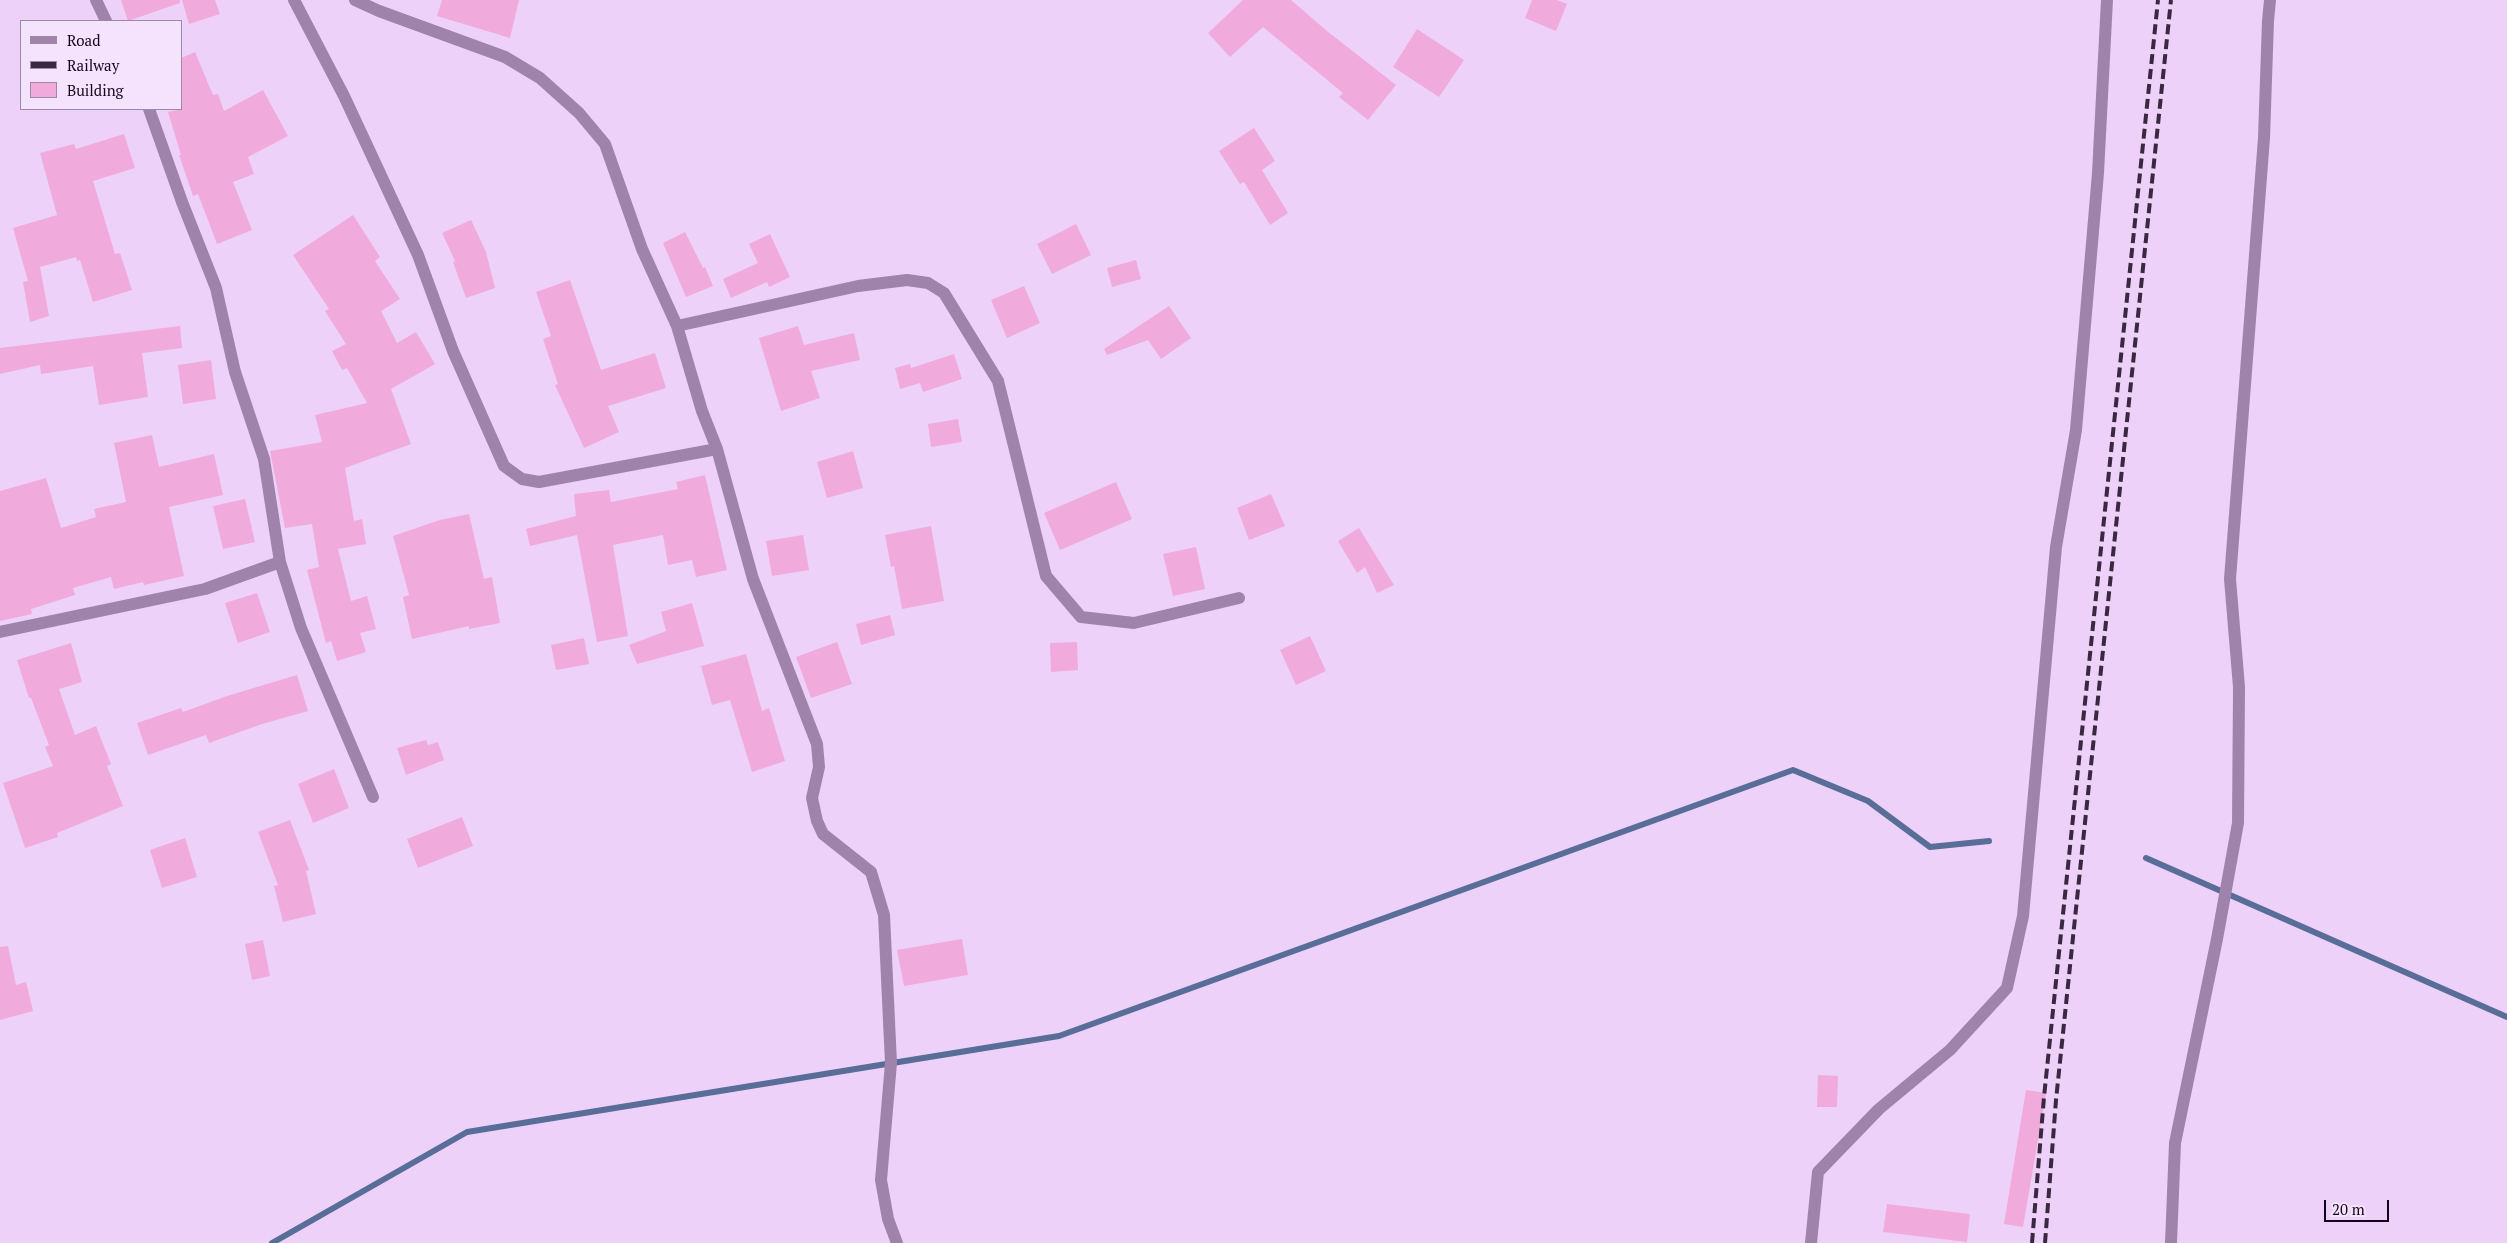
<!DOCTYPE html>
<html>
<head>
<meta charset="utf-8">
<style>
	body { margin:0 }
	#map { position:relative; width:2507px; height:1243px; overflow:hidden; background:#eed1f8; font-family:"PT Serif",serif }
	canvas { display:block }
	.legend { position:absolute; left:20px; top:20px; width:162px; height:90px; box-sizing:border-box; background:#f5e2fc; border:1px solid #9b8aa2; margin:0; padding:6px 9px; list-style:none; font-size:15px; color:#15051b }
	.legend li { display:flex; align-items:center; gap:10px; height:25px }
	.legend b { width:25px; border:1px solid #9b8aa2 }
	.scale { position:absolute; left:2324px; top:1200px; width:65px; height:22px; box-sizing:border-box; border:2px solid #15051b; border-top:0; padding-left:6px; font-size:15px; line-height:18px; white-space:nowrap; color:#15051b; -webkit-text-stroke:4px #f5e2fc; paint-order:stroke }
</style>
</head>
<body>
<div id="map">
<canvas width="2507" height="1243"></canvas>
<ul class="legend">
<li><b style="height:6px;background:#a083ab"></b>Road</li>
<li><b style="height:6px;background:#3a2841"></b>Railway</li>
<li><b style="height:14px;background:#f0abdc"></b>Building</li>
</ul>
<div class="scale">20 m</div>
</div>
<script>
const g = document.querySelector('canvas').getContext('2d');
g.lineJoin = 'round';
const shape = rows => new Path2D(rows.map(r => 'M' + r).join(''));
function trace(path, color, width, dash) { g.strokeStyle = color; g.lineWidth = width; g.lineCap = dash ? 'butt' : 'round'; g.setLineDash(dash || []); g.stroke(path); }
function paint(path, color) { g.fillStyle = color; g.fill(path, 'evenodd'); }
trace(shape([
	[2146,858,2507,1017],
	[272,1243,467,1132,1059,1036,1793,770,1868,801,1930,847,1989,841]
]), '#586d98', 6);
paint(shape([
	[121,0,180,0,180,3,128,21],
	[182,0,215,0,220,14,189,24],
	[442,0,519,0,510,38,437,16],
	[1243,0,1291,0,1327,31,1396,85,1368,120,1339,97,1343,93,1263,27,1230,57,1208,33],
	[1532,0,1557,0,1567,4,1556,31,1525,18],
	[1417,29,1464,60,1439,97,1393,67],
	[195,52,213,95,218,94,224,111,263,90,288,136,248,157,254,174,233,182,252,230,217,244,198,194,193,196,179,155,181,155,168,112,181,109,181,58],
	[1254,128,1275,161,1262,170,1288,213,1270,225,1244,182,1240,184,1219,151],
	[124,134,135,168,93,181,115,254,120,253,132,290,93,302,80,260,77,261,76,257,40,267,49,316,30,322,23,282,28,281,13,228,57,215,40,153,74,144,76,149],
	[353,215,380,257,375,261,400,299,381,311,397,343,416,332,435,364,391,389,411,444,345,468,354,521,362,519,366,544,338,549,351,601,367,596,376,629,360,633,366,652,337,661,331,641,326,643,307,570,319,567,312,524,285,528,270,451,322,442,315,415,367,403,347,368,342,370,332,351,346,344,325,311,329,309,293,255],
	[471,220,486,252,495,288,466,298,453,262,455,261,442,233],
	[1076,224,1091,255,1052,274,1037,244],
	[685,232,703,268,705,267,713,286,686,297,663,243],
	[770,234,790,277,769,287,767,282,731,298,723,279,758,263,749,244],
	[1136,260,1141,279,1112,287,1107,268],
	[570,280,601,370,655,353,666,388,608,406,619,432,584,448,555,385,558,384,543,339,551,336,536,292],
	[1024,286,1040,323,1007,338,991,300],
	[1169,306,1191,338,1161,359,1148,340,1107,355,1104,349],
	[180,326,182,348,142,353,148,397,99,405,93,366,41,374,40,365,0,374,0,348],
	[798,326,804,345,854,333,860,360,811,371,820,398,781,411,759,338],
	[954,354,962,379,923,392,920,383,900,389,895,368,910,364,911,368],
	[211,360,216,399,183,404,178,365],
	[958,419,962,442,931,447,928,424],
	[152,435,159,467,214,454,223,495,169,507,184,576,144,585,143,582,114,589,111,577,73,588,75,595,31,609,32,614,0,621,0,491,46,478,61,528,96,517,94,509,126,502,114,443],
	[853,451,863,488,827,498,817,462],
	[705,475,727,570,696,577,692,560,668,565,663,535,613,545,628,636,597,642,577,535,530,546,526,529,576,516,574,494,609,490,611,502,678,489,676,482],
	[1116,482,1132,519,1060,550,1044,513],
	[1271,494,1285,526,1249,540,1237,508],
	[245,499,255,542,223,549,213,506],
	[469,514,484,579,492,577,500,623,469,629,469,626,412,639,403,597,409,595,393,536,440,520],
	[931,526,944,601,902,609,894,566,891,567,885,535],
	[1359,528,1394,585,1377,593,1365,567,1357,573,1338,541],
	[803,535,809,570,772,576,766,541],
	[1196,547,1205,589,1173,596,1163,554],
	[257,593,270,632,238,643,225,603],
	[692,603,704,646,637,664,629,645,666,631,661,612],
	[890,615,895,635,861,645,856,624],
	[1310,636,1326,671,1296,685,1280,650],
	[584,638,589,664,556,670,551,645],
	[837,642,852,684,811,698,796,657],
	[1077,642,1078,670,1051,672,1050,643],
	[71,643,82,682,59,689,75,735,96,726,111,764,107,766,123,806,57,833,58,837,25,848,3,783,53,766,45,747,49,745,31,698,29,698,17,660],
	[746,654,762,711,769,708,785,761,752,772,730,700,712,705,701,666],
	[297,675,308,711,262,724,209,743,206,735,148,755,137,723,181,708,183,712,227,696],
	[426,740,428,745,438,742,444,760,406,775,397,748],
	[334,769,349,808,313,823,298,784],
	[462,817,473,846,418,868,407,839],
	[290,820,309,870,306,871,316,914,283,922,274,886,278,885,258,832],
	[185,838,197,877,162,888,150,850],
	[962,939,968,975,904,986,897,950],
	[263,940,270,976,252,980,245,944],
	[8,946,16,985,26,982,33,1011,0,1020,0,947],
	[1818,1075,1838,1076,1837,1107,1817,1107],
	[2026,1090,2046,1093,2023,1227,2004,1224],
	[1887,1204,1970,1214,1967,1242,1883,1232]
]), '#f0abdc');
trace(shape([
	[2171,1243,2175,1143,2217,939,2238,823,2239,687,2230,579,2264,138,2268,21,2270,0]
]), '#a083ab', 12);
trace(shape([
	[96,0,106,21],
	[294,0,344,96,418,255,453,351,504,466,522,479,539,482,717,449],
	[355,0,379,11,505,57,540,78,579,113,605,144,642,249,677,326,702,411,717,449,753,579,817,744,819,767,812,798,817,821,823,834,871,872,884,915,891,1063,881,1180,888,1219,897,1243],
	[149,109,182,202,216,288,235,372,264,459,280,562,301,628,373,797],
	[677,326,858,286,907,280,928,283,944,293,998,381,1046,576,1081,617,1134,623,1239,598],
	[0,632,205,589,280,562],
	[1811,1243,1818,1172,1879,1109,1950,1050,2007,988,2023,916,2056,547,2076,430,2098,173,2107,0]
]), '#a083ab', 12);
trace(shape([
	[2032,1243,2044,1097,2158,0],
	[2045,1243,2056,1100,2171,0]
]), '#3a2841', 4, [10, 5]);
</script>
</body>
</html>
